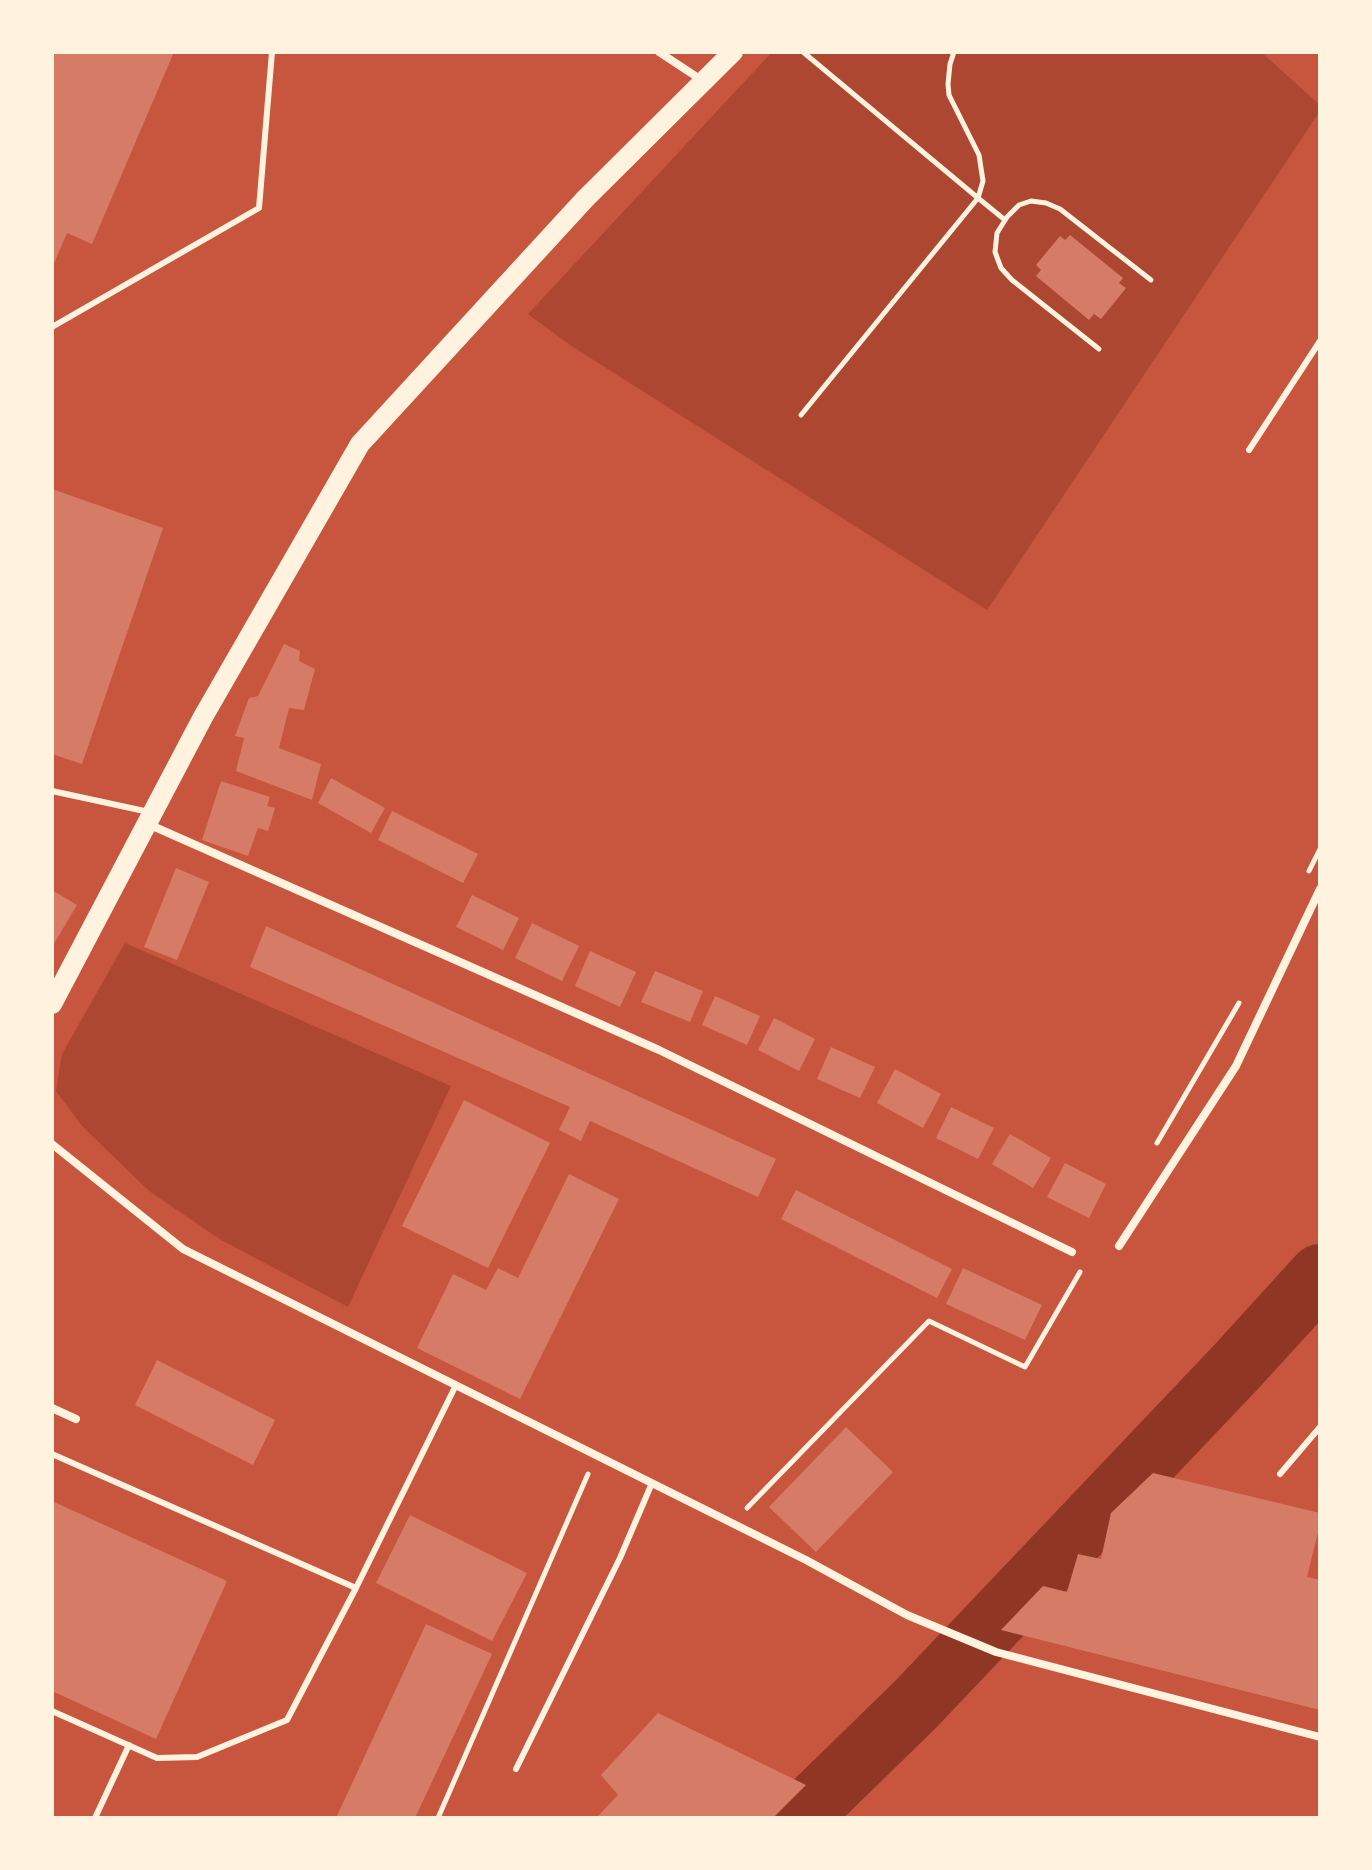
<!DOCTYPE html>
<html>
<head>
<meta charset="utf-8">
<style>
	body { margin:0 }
	#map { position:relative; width:1372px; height:1870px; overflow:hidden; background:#c8553d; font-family:Bitter,serif }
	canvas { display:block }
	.frame { position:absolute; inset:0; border:54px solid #fff3e0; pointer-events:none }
</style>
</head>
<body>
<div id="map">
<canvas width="1372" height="1870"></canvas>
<div class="frame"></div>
</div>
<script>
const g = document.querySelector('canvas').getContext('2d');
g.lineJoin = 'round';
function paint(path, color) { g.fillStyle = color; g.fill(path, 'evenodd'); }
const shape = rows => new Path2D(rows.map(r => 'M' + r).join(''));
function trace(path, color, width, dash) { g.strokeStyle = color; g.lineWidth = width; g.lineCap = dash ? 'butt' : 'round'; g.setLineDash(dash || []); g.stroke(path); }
paint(shape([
	[772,52,1261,52,1320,105,1320,111,987,610,570,345,528,314],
	[125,943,451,1086,348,1307,221,1240,149,1191,82,1126,56,1091,62,1054]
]), '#ae4732');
trace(shape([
	[799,1818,915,1705,1237,1366,1320,1275]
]), '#8f3625', 62);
paint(shape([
	[52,52,174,52,92,244,67,233,52,268],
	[1070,235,1123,278,1119,283,1126,288,1101,319,1094,314,1089,320,1036,276,1041,270,1036,265,1060,236,1065,240],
	[52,489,163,528,82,764,52,754],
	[284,644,300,651,299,661,315,669,304,710,289,708,279,748,321,764,312,800,236,771,244,738,235,736,249,698,258,696],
	[331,778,385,808,371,833,318,803],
	[221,781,270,797,267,806,275,808,268,831,258,828,248,856,202,840],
	[392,811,478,854,463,883,378,840],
	[176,868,209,882,177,960,144,947],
	[52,890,77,905,52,947],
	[472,895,519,918,503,950,456,927],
	[532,923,579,946,562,981,515,958],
	[266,926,776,1159,758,1197,590,1121,581,1141,559,1130,570,1107,250,967],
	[590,951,636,972,620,1007,575,986],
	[655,971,703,991,690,1022,641,1002],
	[715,996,760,1016,747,1045,702,1025],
	[774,1018,815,1039,799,1071,758,1050],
	[831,1047,875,1067,860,1098,817,1079],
	[895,1069,941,1094,923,1128,877,1103],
	[464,1100,550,1143,488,1268,402,1226],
	[951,1107,994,1128,978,1159,936,1138],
	[1010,1134,1051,1158,1033,1188,992,1164],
	[1065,1163,1106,1184,1089,1218,1047,1197],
	[569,1174,619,1199,520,1399,417,1348,453,1274,486,1290,498,1268,518,1278],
	[796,1190,952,1269,937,1298,781,1219],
	[963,1268,1042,1305,1025,1340,946,1304],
	[157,1360,275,1420,253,1465,135,1405],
	[846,1427,893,1472,816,1552,769,1507],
	[1153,1473,1320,1513,1320,1524,1307,1577,1320,1580,1320,1710,1001,1630,1043,1586,1067,1592,1078,1554,1101,1559,1111,1513],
	[52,1501,227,1581,156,1739,52,1691],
	[410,1515,527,1573,492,1641,376,1583],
	[426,1624,492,1654,415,1818,336,1818],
	[658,1713,806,1785,773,1818,596,1818,618,1795,601,1775]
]), '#d67c66');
trace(shape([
	[954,52,950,64,948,84,949,95,979,155,983,181,978,198,1005,220],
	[1099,349,1012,280,1001,268,995,252,997,233,1007,217,1019,205,1031,201,1046,203,1060,209,1151,280],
	[801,415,978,198,803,52],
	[1309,871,1320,849],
	[1157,1143,1239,1003],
	[747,1508,929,1321,1025,1367,1080,1272],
	[438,1818,588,1474]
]), '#fff3e0', 5);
trace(shape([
	[52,327,259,208,272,52],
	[1249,450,1320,341],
	[52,791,149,812],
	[52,1454,356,1588],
	[1280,1474,1320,1427],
	[52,1711,157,1758,197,1757,287,1720,356,1588,456,1385],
	[516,1769,620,1558,652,1483],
	[95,1818,129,1745]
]), '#fff3e0', 6);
trace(shape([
	[659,52,703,81],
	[148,824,659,1050,1072,1252],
	[52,1144,183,1249,806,1560,907,1615,996,1652,1320,1737],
	[1119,1246,1236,1066,1320,889],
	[52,1408,76,1419]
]), '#fff3e0', 8);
trace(shape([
	[52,1004,203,717,360,444,585,199,733,52]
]), '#fff3e0', 20);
</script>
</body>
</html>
